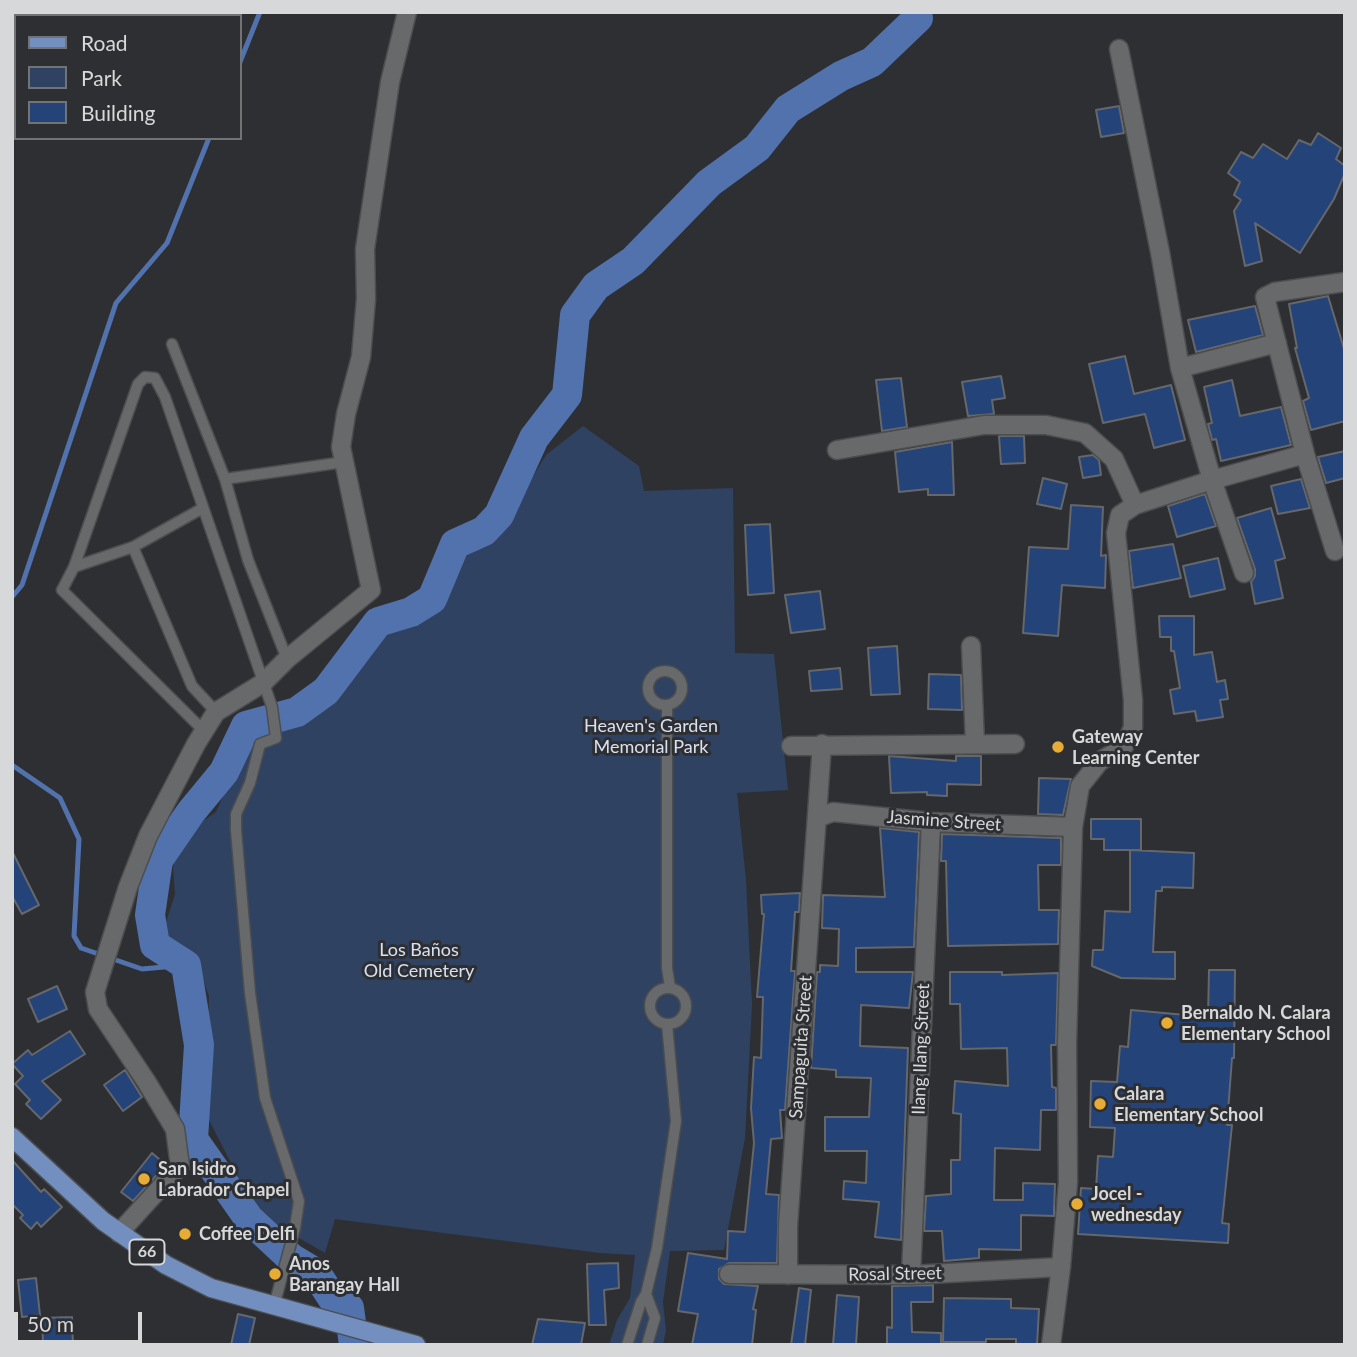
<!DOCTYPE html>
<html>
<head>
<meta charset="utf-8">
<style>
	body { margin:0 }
	#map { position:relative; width:1357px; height:1357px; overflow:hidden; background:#2e2f32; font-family:Lato,sans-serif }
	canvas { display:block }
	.frame { position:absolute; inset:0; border:14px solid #d7d8d9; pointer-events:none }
	.legend { position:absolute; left:14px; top:14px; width:228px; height:126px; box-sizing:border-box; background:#2e2f32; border:2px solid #727375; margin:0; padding:9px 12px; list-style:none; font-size:21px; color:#d7d8d9 }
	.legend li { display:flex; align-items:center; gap:14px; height:35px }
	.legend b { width:35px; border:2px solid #727375 }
	.scale { position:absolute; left:14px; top:1312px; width:128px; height:32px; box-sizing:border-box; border:4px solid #d7d8d9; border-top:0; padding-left:9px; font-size:21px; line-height:24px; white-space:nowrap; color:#d7d8d9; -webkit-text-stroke:5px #2e2f32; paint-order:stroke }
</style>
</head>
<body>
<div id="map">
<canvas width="1357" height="1357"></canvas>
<div class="frame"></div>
<ul class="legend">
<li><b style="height:9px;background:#728fc0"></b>Road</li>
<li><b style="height:19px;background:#304262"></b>Park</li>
<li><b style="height:19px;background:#244379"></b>Building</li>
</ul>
<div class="scale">50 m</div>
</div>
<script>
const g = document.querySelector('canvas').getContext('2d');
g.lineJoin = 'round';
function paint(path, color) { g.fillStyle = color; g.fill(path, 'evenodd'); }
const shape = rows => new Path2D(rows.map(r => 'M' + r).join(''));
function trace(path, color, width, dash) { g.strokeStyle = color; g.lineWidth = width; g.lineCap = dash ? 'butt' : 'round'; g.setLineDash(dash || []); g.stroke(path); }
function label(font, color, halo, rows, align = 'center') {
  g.font = font + ' Lato,sans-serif'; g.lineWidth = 6; g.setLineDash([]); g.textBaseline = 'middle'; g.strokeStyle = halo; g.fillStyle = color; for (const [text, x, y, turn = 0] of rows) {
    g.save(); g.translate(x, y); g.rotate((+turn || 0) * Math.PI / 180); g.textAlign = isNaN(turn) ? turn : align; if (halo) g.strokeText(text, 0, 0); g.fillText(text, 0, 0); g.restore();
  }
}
paint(shape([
	[583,426,639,466,644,491,733,488,735,653,774,654,788,790,737,793,746,880,752,1005,745,1138,724,1250,670,1251,663,1302,666,1330,663,1345,609,1345,617,1320,630,1298,635,1255,600,1253,335,1219,325,1253,257,1214,207,1116,209,996,198,965,161,938,175,894,173,867,180,837,216,812,251,734,316,711,382,628,424,619,462,550,504,524,546,455]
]), '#304262');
trace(shape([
	[240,62,260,12],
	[12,597,22,585,116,303,167,243,209,138],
	[12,765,60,798,79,839,74,936,81,948,142,969,186,965]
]), '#5172ac', 5);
trace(shape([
	[354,1345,349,1308,333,1299,316,1273,291,1258,249,1219,193,1139,199,1045,186,965,155,945,150,915,158,860,191,812,224,772,246,726,297,712,326,691,378,622,411,612,432,599,455,544,484,531,499,515,534,438,567,395,575,315,596,286,633,261,709,183,757,148,788,109,841,76,872,62,918,18]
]), '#5172ac', 30);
const building = shape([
	[1119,106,1124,133,1101,137,1096,110,1119,106],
	[1318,133,1341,148,1336,159,1345,166,1345,173,1334,199,1300,253,1255,223,1262,261,1245,266,1234,211,1241,200,1234,195,1240,182,1228,173,1241,152,1253,158,1263,144,1287,159,1299,140,1311,145,1318,133],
	[1328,296,1345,352,1345,421,1311,430,1303,401,1309,398,1295,348,1297,348,1289,304,1328,296],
	[1255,306,1263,335,1196,352,1188,320,1255,306],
	[1125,356,1134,394,1171,385,1185,440,1154,448,1145,414,1103,423,1089,364,1125,356],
	[1001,376,1005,398,992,400,994,414,968,416,962,382,1001,376],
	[901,378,907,427,882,431,876,380,901,378],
	[1232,380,1240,416,1281,407,1291,445,1221,461,1216,439,1212,440,1208,424,1212,423,1204,387,1232,380],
	[999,436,1024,436,1025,463,1001,464,999,436],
	[952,442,954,495,928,495,928,489,899,492,895,452,952,442],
	[1345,451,1345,478,1326,483,1318,457,1345,451],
	[1093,455,1099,460,1101,475,1083,478,1079,457,1093,455],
	[1043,478,1067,484,1061,509,1037,504,1043,478],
	[1301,479,1310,508,1278,514,1271,486,1301,479],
	[1205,494,1216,526,1177,537,1168,506,1205,494],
	[1071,505,1103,507,1101,556,1106,555,1105,588,1062,585,1058,636,1023,633,1029,547,1068,549,1071,505],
	[1271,508,1285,558,1275,561,1283,598,1255,604,1251,582,1255,576,1255,569,1237,518,1271,508],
	[770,524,774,593,748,595,745,525,770,524],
	[1173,544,1181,578,1133,588,1129,551,1173,544],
	[1218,558,1225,589,1190,597,1183,566,1218,558],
	[820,591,825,629,791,633,785,595,820,591],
	[1159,616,1194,616,1194,655,1212,652,1217,682,1225,680,1228,699,1220,700,1223,717,1197,721,1195,711,1174,714,1170,690,1180,688,1174,651,1171,651,1171,637,1160,637,1159,616],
	[897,646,900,694,871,695,868,648,897,646],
	[840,668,842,689,811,691,809,671,840,668],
	[929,674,961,675,962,710,928,709,929,674],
	[889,756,956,761,956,756,981,756,981,785,947,784,947,796,927,795,927,792,891,793,889,756],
	[1039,778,1071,779,1063,815,1038,814,1039,778],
	[1091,819,1141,819,1141,850,1104,850,1104,839,1091,839,1091,819],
	[880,828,919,832,914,947,856,948,856,972,913,972,909,1008,861,1005,860,1046,908,1048,901,1240,875,1237,879,1202,843,1199,844,1181,866,1183,867,1151,825,1151,825,1117,869,1117,871,1078,836,1077,836,1070,811,1068,817,972,820,972,820,965,838,966,839,929,822,928,823,895,885,897,880,828],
	[942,834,1061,838,1061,865,1038,865,1039,910,1059,910,1058,944,948,946,946,861,941,861,942,834],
	[1130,850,1194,853,1193,888,1162,887,1162,891,1156,891,1153,952,1175,952,1175,979,1121,978,1092,966,1093,950,1103,950,1105,911,1130,912,1130,850],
	[12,851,39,905,22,914,12,896,12,851],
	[800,893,799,912,795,912,791,971,795,971,785,1110,780,1110,782,1138,771,1139,766,1194,779,1195,777,1263,729,1263,719,1269,719,1279,724,1284,758,1286,753,1309,756,1310,752,1345,692,1345,698,1314,678,1311,688,1253,727,1259,728,1231,745,1232,754,1143,751,1108,754,1057,761,1058,763,997,757,997,764,914,762,914,761,895,800,893],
	[1209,970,1235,970,1234,1058,1232,1058,1227,1125,1232,1125,1222,1223,1229,1224,1228,1243,1078,1234,1081,1188,1096,1189,1098,1156,1113,1157,1115,1128,1090,1127,1091,1081,1117,1082,1120,1046,1128,1047,1131,1010,1208,1017,1209,970],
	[950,972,1002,972,1002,975,1058,973,1056,1045,1051,1045,1052,1087,1056,1088,1056,1110,1041,1110,1040,1150,995,1148,994,1200,1023,1200,1023,1183,1055,1184,1054,1210,1054,1216,1021,1215,1021,1250,979,1249,979,1258,944,1261,942,1231,924,1231,926,1196,951,1194,951,1160,960,1160,961,1114,953,1113,955,1081,1008,1086,1007,1048,961,1049,960,1004,950,1004,950,972],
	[57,986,67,1009,38,1022,28,999,57,986],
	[70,1031,85,1054,42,1081,61,1100,41,1119,26,1104,30,1100,15,1084,23,1076,12,1064,28,1050,32,1055,70,1031],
	[125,1070,142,1097,123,1111,104,1085,125,1070],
	[152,1153,166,1165,133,1201,121,1192,152,1153],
	[12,1160,41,1192,44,1189,62,1207,41,1227,37,1222,31,1229,20,1218,23,1215,12,1204,12,1160],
	[618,1263,619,1288,604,1290,606,1325,589,1325,587,1264,618,1263],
	[36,1278,40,1315,22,1317,18,1280,36,1278],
	[933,1285,933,1302,911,1302,912,1332,941,1333,941,1345,887,1345,887,1327,892,1328,892,1286,933,1285],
	[799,1288,811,1290,805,1345,791,1345,799,1288],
	[837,1295,859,1297,856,1345,833,1345,837,1295],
	[944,1298,1011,1299,1011,1308,1039,1309,1037,1345,1016,1345,1016,1339,986,1339,986,1342,943,1342,944,1298],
	[238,1314,255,1318,249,1345,231,1345,238,1314],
	[72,1317,73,1345,43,1345,42,1318,72,1317],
	[538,1319,585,1323,581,1345,532,1345,538,1319]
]);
paint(building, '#244379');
trace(building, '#65676a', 2);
const service = shape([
	[172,344,225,479,248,560,287,659],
	[225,479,344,462],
	[133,547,192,686,216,712],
	[74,567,133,547,203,508],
	'648 688a17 17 0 1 1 34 0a17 17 0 1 1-34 0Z',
	[667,705,667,968,670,987],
	[204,731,62,590,74,567,138,384,145,377,155,378,165,397,272,707,276,738,260,744,250,783,236,814,236,830,250,993,265,1098,299,1201,295,1228,274,1306],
	'650 1006a18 18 0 1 1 36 0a18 18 0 1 1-36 0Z',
	[646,1294,655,1318,647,1345],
	[627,1345,641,1302,646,1294,657,1248,676,1121,667,1024]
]);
const minor = shape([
	[1119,49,1160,252,1180,368,1212,480,1244,573],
	[1180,368,1277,343],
	[837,450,984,425,1046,425,1085,433,1114,459,1135,505],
	[1335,551,1305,454,1265,297,1275,292,1345,282],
	[971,646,975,744],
	[791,746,1015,744],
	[817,818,833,812,931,822,1073,827],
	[119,1233,180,1166,175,1129,146,1081,98,1009,95,992,128,887,148,836,196,744,216,712,263,683,287,659,371,590,341,447,346,414,361,357,366,299,365,249,390,82,407,12],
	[729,1274,911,1275,1061,1267],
	[788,1275,788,1226,822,744],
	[911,1275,931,822],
	[1051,1345,1061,1267,1068,1182,1067,1043,1073,827,1080,786,1100,761,1123,748,1133,728,1133,700,1116,533,1120,515,1135,505,1212,480,1305,454]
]);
const primary = shape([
	[12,1137,103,1221,166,1265,211,1288,416,1345]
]);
trace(service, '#4c4d4f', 13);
trace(minor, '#4c4d4f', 21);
trace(primary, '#4c4d4f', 21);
trace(service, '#67696b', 10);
trace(minor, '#67696b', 18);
trace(primary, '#728fc0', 18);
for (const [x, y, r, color] of [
	[1058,747,7,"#e6ac36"],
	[1167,1023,7,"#e6ac36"],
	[1100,1104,7,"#e6ac36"],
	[144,1179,7,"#e6ac36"],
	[1077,1204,7,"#e6ac36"],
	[185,1234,7,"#e6ac36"],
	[275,1274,7,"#e6ac36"]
]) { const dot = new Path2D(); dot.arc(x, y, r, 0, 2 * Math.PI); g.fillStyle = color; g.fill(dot); trace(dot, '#2e2f32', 2.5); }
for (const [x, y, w] of [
	[147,1252,35]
]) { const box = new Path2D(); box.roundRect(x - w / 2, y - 12.5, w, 25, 5); g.fillStyle = '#2e2f32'; g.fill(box); trace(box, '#d7d8d9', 2); }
label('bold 16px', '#d7d8d9', null, [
	["66",147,1252]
]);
label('18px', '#d7e1f2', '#2e2f32', [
	["Heaven's Garden",651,726],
	["Memorial Park",651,747],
	["Los Baños",419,950],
	["Old Cemetery",419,971]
]);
label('bold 18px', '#d7d8d9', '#2e2f32', [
	["Gateway",1072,737],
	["Learning Center",1072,758],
	["Bernaldo N. Calara",1181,1013],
	["Elementary School",1181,1034],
	["Calara",1114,1094],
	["Elementary School",1114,1115],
	["San Isidro",158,1169],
	["Labrador Chapel",158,1190],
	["Jocel -",1091,1194],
	["wednesday",1091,1215],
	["Coffee Delfi",199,1234],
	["Anos",289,1264],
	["Barangay Hall",289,1285]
], 'left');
label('18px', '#d7d8d9', '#2e2f32', [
	["Jasmine Street",944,821,4],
	["Sampaguita Street",801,1047,-86],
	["Ilang Ilang Street",921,1049,-88],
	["Rosal Street",895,1274,-1]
]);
</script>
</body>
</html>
